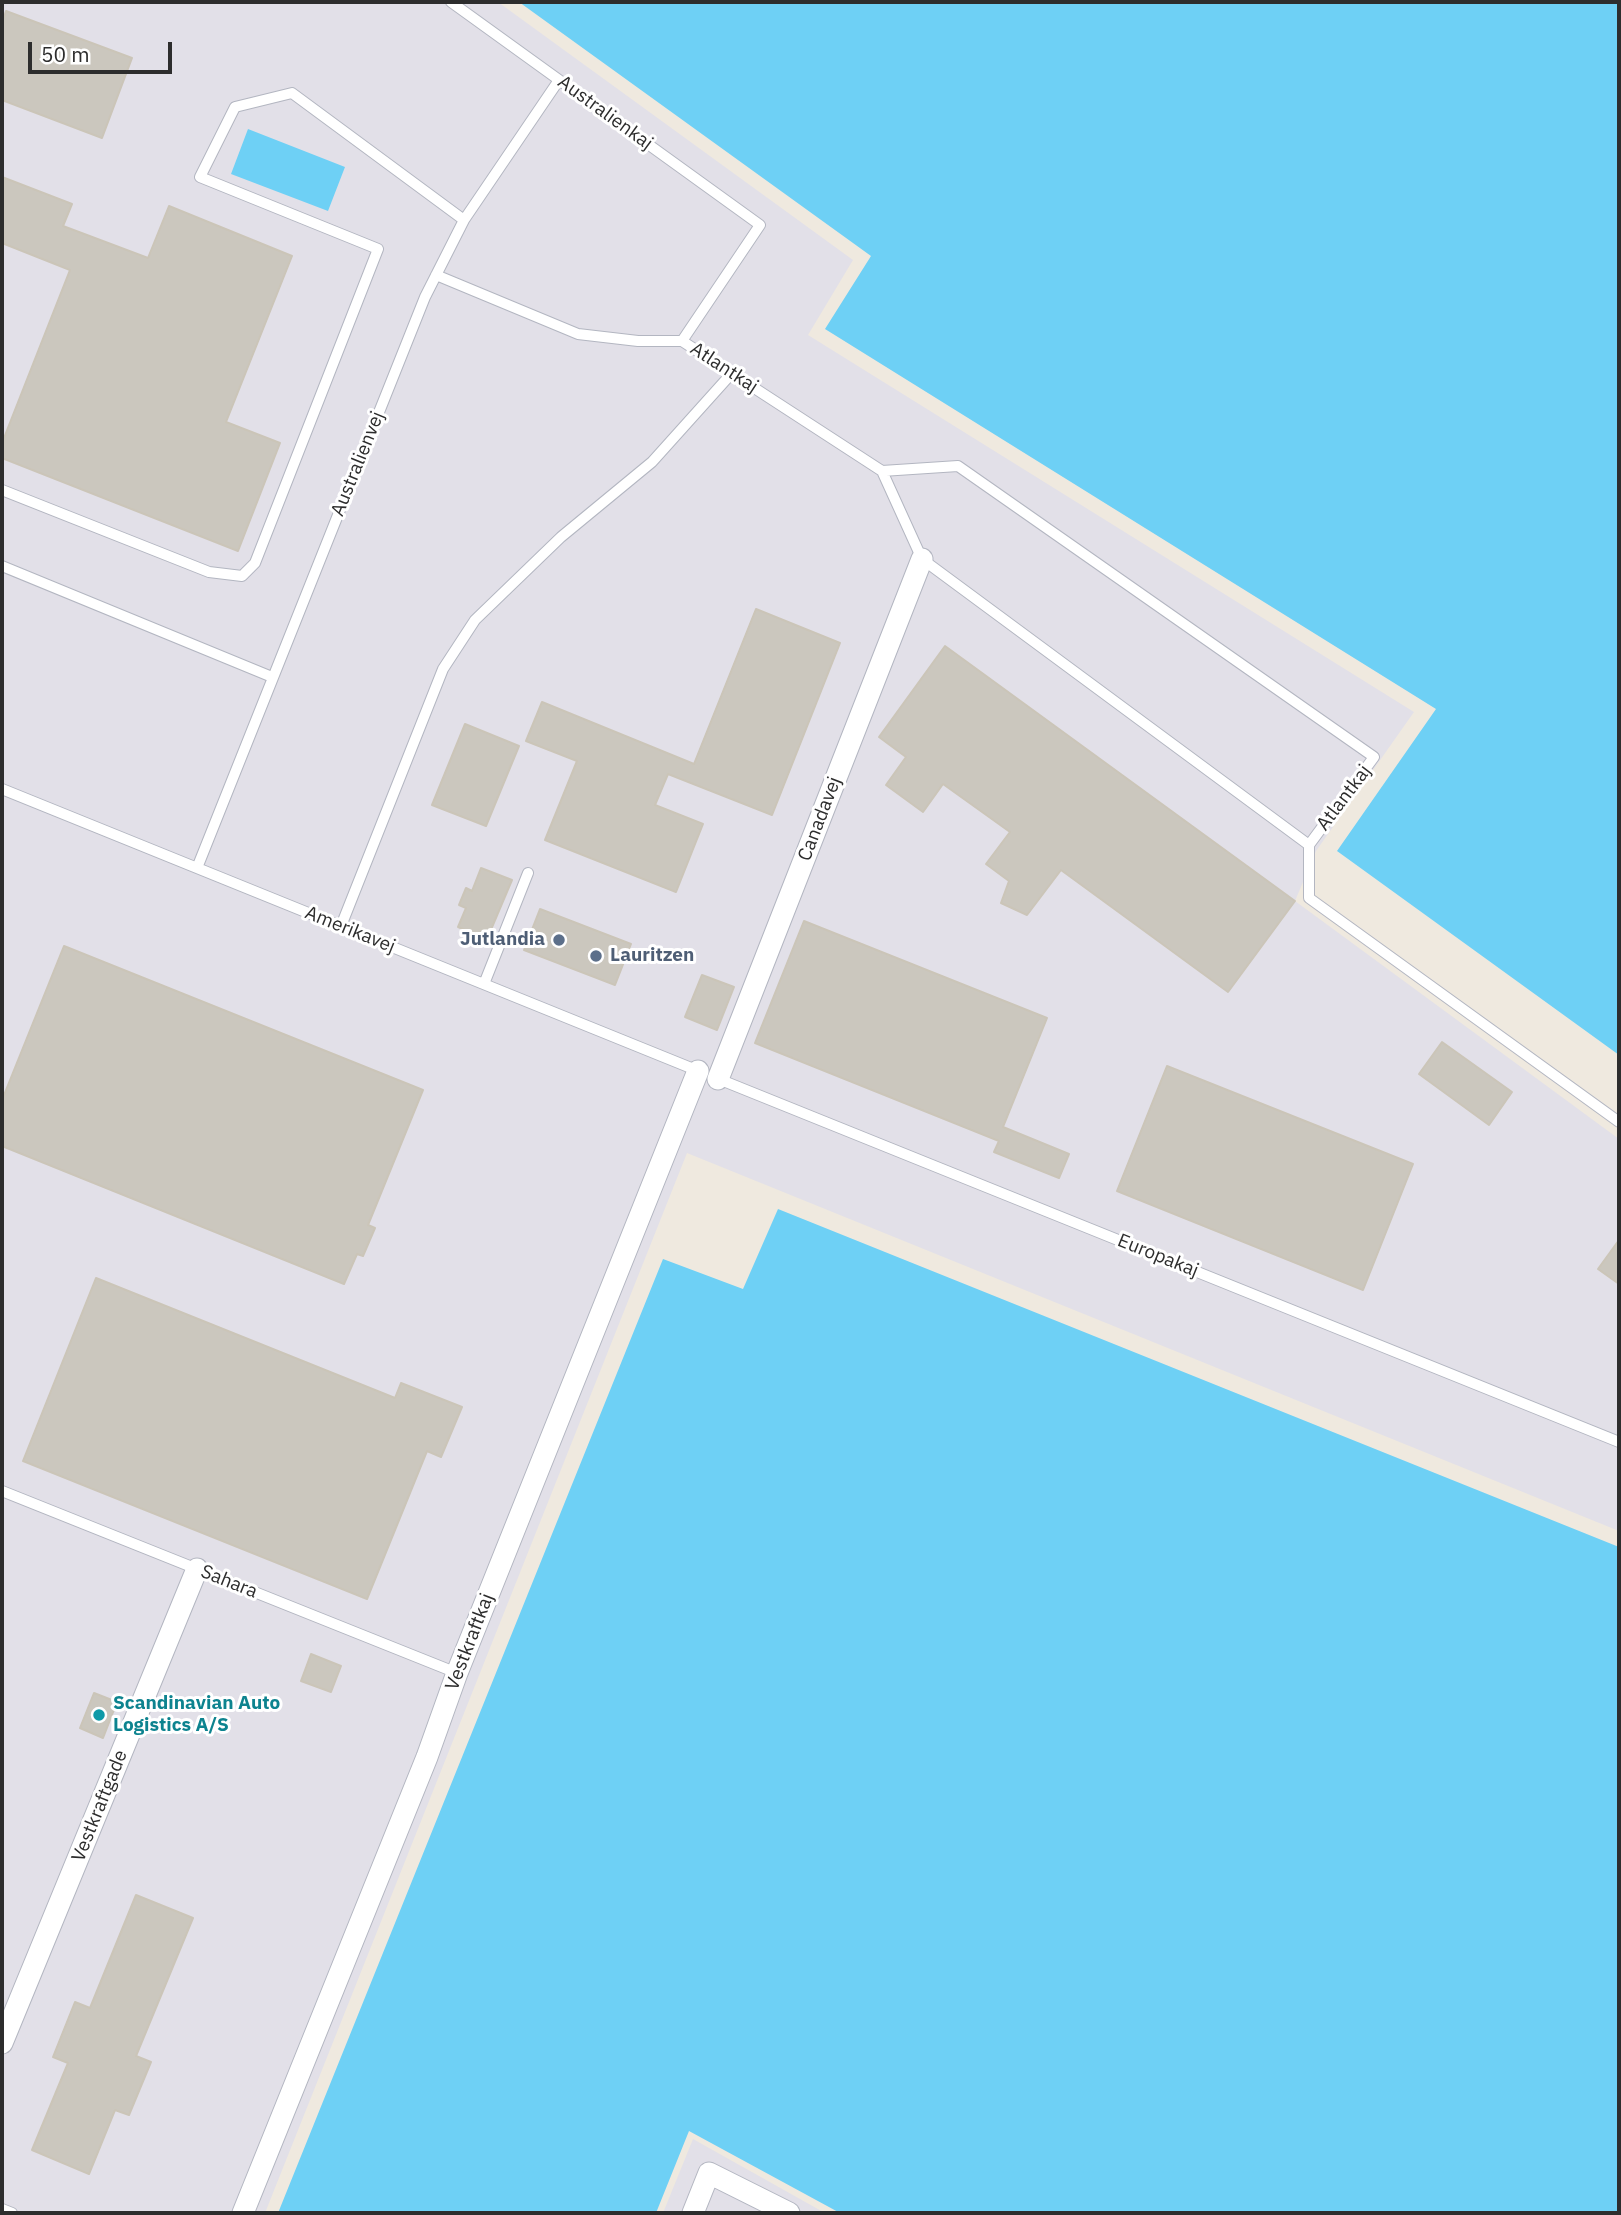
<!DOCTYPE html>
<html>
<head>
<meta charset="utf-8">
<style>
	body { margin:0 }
	#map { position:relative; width:1621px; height:2215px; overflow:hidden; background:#efe9df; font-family:"IBM Plex Sans",sans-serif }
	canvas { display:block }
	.frame { position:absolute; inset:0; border:4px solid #2d2d2d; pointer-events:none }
	.scale { position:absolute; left:28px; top:42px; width:144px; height:32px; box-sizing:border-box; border:4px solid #2d2d2d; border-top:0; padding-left:9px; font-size:21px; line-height:24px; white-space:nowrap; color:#2d2d2d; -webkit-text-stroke:5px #fff; paint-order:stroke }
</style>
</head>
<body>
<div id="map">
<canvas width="1621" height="2215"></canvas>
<div class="frame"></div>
<div class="scale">50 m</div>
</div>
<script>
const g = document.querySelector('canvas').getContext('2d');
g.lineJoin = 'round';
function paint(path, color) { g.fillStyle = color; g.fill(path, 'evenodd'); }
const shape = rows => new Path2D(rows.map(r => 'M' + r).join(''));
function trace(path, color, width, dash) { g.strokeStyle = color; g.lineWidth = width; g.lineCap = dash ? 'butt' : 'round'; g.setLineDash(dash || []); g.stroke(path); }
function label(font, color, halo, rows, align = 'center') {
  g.font = font + ' "IBM Plex Sans",sans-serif'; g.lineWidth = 6; g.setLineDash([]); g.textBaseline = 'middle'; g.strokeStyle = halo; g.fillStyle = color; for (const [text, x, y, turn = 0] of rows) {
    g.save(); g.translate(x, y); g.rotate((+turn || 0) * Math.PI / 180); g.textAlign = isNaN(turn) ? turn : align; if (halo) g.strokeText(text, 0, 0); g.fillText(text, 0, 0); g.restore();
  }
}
paint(shape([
	[2,2,498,2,853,260,808,335,1414,712,1316,851,1295,901,1619,1139,1619,1531,687,1153,265,2213,2,2213],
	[693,2139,825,2213,663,2213]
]), '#e2e0e8');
paint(shape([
	[519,2,1619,2,1619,1055,1337,851,1436,709,825,329,871,256],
	[248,129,345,167,328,211,231,174],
	[778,1209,1619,1547,1619,2213,840,2213,689,2131,656,2213,278,2213,663,1259,743,1289]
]), '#6ed0f5');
const building = shape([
	[6,11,132,58,102,138,2,100,2,23,6,11],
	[2,177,72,204,63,226,148,258,169,206,292,256,226,422,280,443,238,551,2,458,2,443,70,270,2,243,2,177],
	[756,609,840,643,772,815,668,774,655,805,703,824,676,892,545,840,577,761,526,741,542,702,694,764,756,609],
	[945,646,1295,901,1228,992,1061,870,1027,915,1001,903,1009,881,986,864,1010,832,943,784,923,812,886,785,906,757,879,737,945,646],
	[465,724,519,746,486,826,432,805,465,724],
	[481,868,512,880,487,939,458,927,466,908,459,905,466,888,472,891,481,868],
	[540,909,631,944,615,985,524,950,540,909],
	[804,921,1047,1018,1003,1127,1069,1154,1059,1178,994,1152,999,1141,755,1043,804,921],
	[64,946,423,1090,368,1225,375,1228,363,1256,357,1254,344,1284,2,1146,2,1100,64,946],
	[702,975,734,987,717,1030,685,1017,702,975],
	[1442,1042,1512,1092,1489,1125,1419,1074,1442,1042],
	[1167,1066,1413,1164,1363,1290,1117,1191,1167,1066],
	[1619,1240,1619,1284,1598,1269,1619,1240],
	[96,1278,395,1398,401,1383,462,1407,441,1457,427,1451,367,1599,23,1461,96,1278],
	[311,1654,341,1666,331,1692,301,1681,311,1654],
	[94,1693,117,1702,103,1738,80,1728,94,1693],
	[136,1895,193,1918,136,2056,151,2062,129,2115,115,2110,89,2174,32,2150,68,2063,53,2057,75,2002,90,2008,136,1895]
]);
paint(building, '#cbc7be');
trace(building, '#cbc5b8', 2);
const service = shape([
	[451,2,760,225,682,341,882,471,958,466,1374,757,1309,845,922,559,882,471],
	[436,275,578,334,638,341,682,341],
	[2,490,209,572,242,576,255,563,378,249,200,177,235,107,292,93,464,220],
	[2,566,272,677],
	[2,789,701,1072],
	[1309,845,1309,898,1619,1122],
	[197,868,425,297,464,220,559,80],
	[341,926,443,669,475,620,561,537,652,462,732,373],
	[484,984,528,873],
	[716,1078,1619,1442],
	[2,1491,457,1673],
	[2,2209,12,2213]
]);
const minor = shape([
	[718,1079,922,559],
	[2,2043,197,1569],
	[243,2213,427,1757,457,1673,698,1071],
	[693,2213,709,2173,789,2213]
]);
trace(service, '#b3b6c1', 12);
trace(minor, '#b3b6c1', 23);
trace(service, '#fff', 10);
trace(minor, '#fff', 21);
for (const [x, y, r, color] of [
	[559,940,7,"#5c6f8a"],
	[596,956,7,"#5c6f8a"],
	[99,1715,7,"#0f9aa8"]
]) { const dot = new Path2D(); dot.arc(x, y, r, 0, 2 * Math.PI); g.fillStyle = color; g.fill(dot); trace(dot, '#fff', 2.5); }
label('19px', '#2d2d2d', '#fff', [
	["Australienkaj",605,113,36],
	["Atlantkaj",724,368,33],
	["Australienvej",358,464,-68],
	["Atlantkaj",1344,798,-53],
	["Canadavej",820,819,-69],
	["Amerikavej",350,930,22],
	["Europakaj",1158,1256,22],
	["Sahara",229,1582,22],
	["Vestkraftkaj",470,1642,-69],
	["Vestkraftgade",100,1806,-68]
]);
label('bold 19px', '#4e5e75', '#fff', [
	["Jutlandia",545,940],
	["Lauritzen",610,956,"left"]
], 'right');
label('bold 19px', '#0d838f', '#fff', [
	["Scandinavian Auto",113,1704],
	["Logistics A/S",113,1726]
], 'left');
</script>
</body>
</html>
